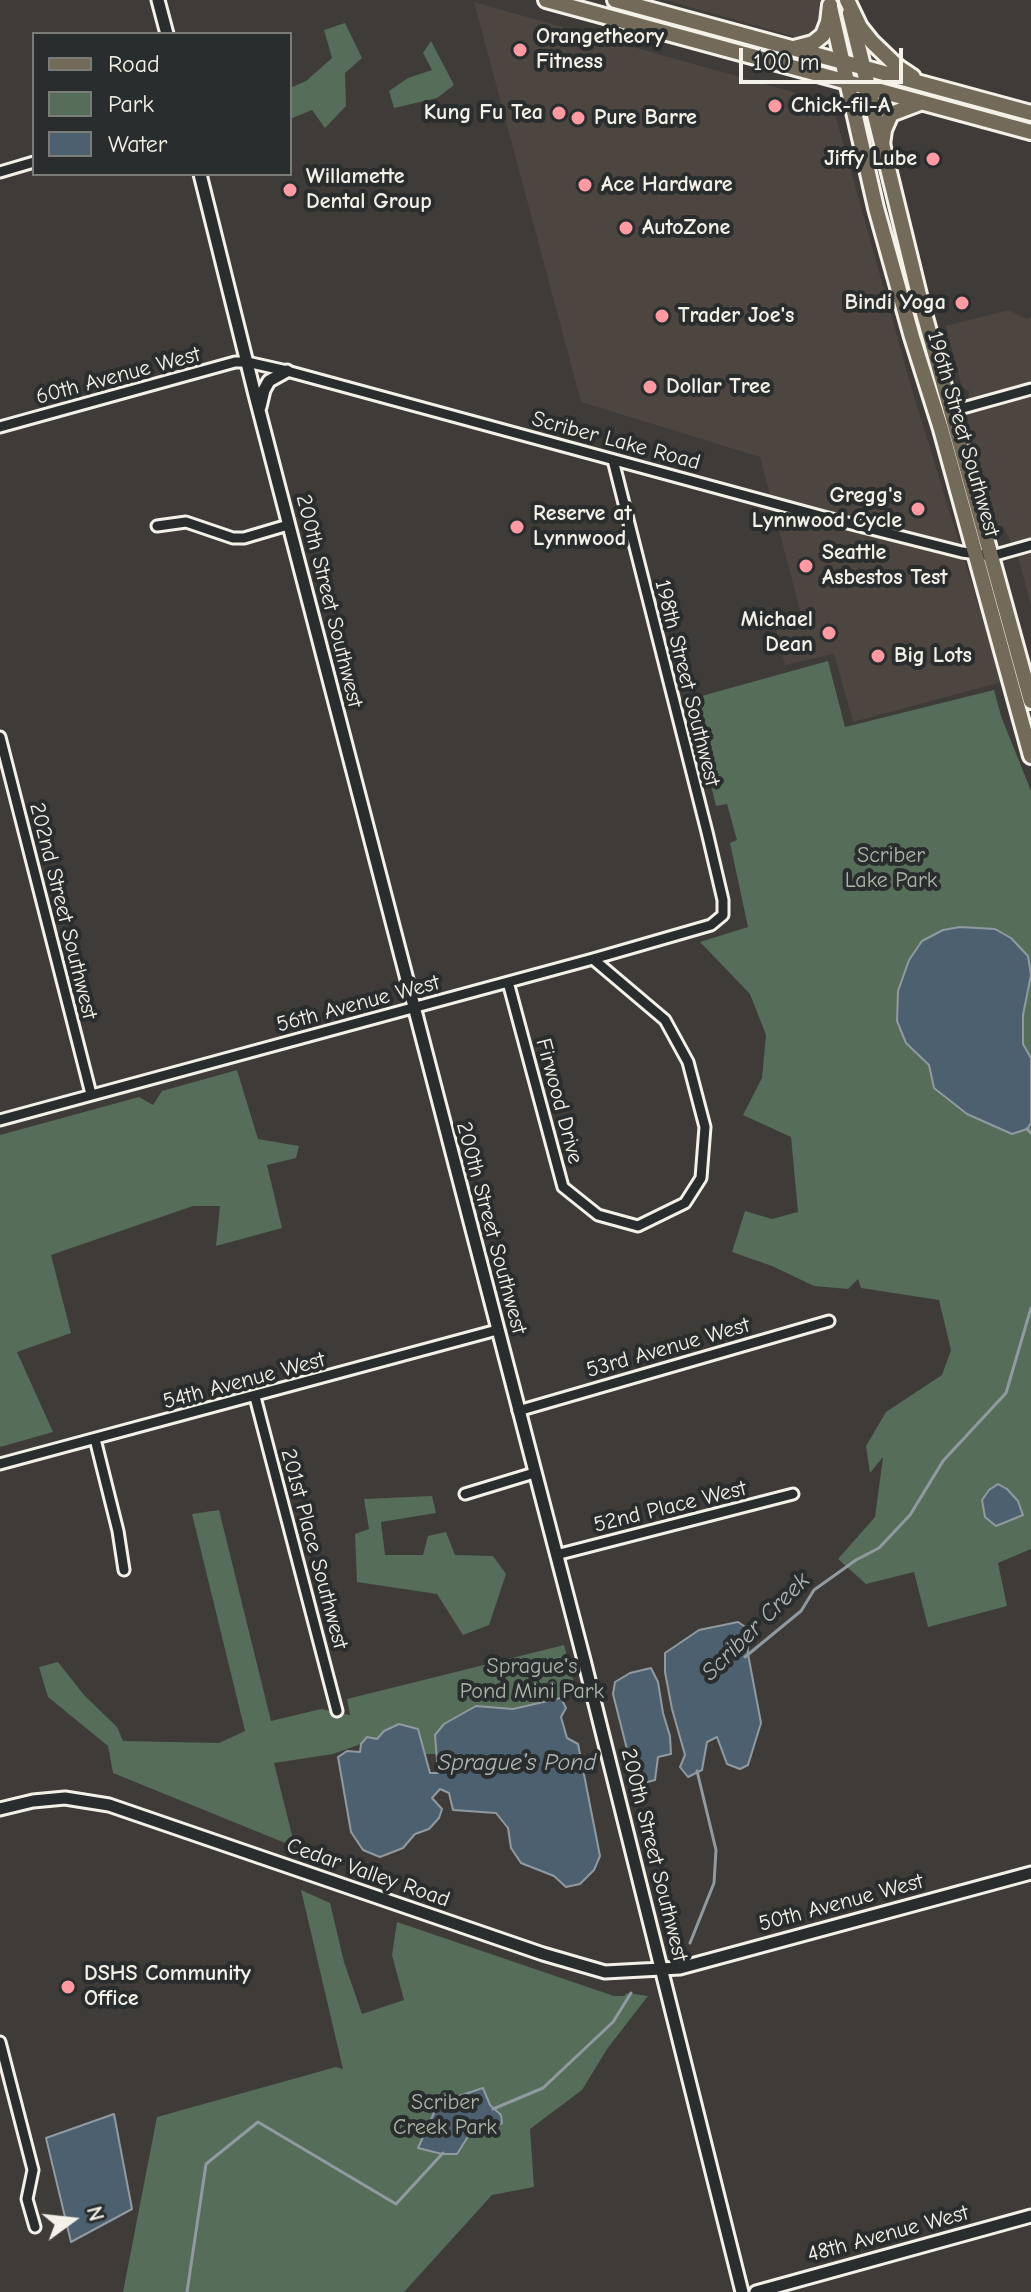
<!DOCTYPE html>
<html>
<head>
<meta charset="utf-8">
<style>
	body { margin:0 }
	#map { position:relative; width:1031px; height:2292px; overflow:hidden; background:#3e3b39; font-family:"Comic Neue",sans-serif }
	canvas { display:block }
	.legend { position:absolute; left:32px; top:32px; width:260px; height:144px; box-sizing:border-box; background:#2a2d2e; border:2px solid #7b7b78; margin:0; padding:10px 14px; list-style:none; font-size:24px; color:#f4f1e8 }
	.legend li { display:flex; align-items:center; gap:16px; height:40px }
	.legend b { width:40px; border:2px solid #7b7b78 }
	.north { position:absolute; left:32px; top:2180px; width:80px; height:80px; -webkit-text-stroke:6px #2a2d2e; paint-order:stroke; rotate:75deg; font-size:22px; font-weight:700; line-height:32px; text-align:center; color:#f4f1e8 }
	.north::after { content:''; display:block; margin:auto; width:28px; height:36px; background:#f4f1e8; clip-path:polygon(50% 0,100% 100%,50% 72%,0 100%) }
	.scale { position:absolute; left:739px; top:48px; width:164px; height:36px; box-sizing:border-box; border:4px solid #f4f1e8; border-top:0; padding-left:10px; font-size:24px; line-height:28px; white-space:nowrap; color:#f4f1e8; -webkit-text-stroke:6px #2a2d2e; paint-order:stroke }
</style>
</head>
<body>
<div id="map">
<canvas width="1031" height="2292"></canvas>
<ul class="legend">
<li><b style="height:10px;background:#746a5a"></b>Road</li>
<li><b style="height:22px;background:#556d59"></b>Park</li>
<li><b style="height:22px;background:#4d6070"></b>Water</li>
</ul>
<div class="north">N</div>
<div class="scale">100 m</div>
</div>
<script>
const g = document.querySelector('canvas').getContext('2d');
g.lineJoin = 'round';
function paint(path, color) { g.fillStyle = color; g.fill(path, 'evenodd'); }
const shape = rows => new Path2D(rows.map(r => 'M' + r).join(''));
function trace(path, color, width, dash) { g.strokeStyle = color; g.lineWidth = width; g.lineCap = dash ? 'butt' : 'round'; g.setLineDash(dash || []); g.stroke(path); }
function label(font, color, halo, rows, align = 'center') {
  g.font = font + ' "Comic Neue",sans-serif'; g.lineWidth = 8; g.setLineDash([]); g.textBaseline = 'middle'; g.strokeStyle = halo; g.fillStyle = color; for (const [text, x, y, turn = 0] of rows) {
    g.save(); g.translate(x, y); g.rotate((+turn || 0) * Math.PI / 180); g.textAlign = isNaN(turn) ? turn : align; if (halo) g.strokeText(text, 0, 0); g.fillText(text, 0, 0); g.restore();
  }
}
paint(shape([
	[665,0,820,0,823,24,814,36,799,38],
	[474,2,832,103,913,393,1002,682,853,722,834,654,785,665,776,630,803,622,760,457,581,402],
	[1009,310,1027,319,1031,317,1031,606,1018,557,1003,526,996,527,967,418,969,391,962,387,945,326]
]), '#4c4540');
paint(shape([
	[345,23,362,58,345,73,346,106,325,128,312,110,290,119,290,88,306,81,332,58,324,30],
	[431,41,454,85,437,98,394,108,389,91,408,78,432,70,423,53],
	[828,661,845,727,994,690,1001,716,1031,791,1031,1549,998,1563,1007,1606,928,1627,914,1572,866,1584,838,1559,875,1517,883,1457,870,1473,866,1446,886,1412,942,1375,951,1350,939,1300,861,1288,858,1279,848,1289,814,1286,772,1266,732,1252,745,1211,772,1219,798,1212,791,1137,743,1115,762,1078,766,1035,750,994,700,942,748,927,730,843,737,840,727,804,716,806,697,727,705,724,698,697],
	[237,1070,258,1139,299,1146,296,1158,267,1165,282,1228,216,1246,220,1206,193,1206,51,1255,71,1333,17,1352,53,1432,0,1447,0,1135,139,1097,153,1105,162,1091],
	[432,1496,436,1513,381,1522,385,1555,423,1555,428,1536,446,1532,455,1555,493,1556,506,1574,489,1625,463,1635,437,1594,357,1582,355,1534,369,1529,364,1499],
	[219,1510,271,1721,321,1709,350,1715,347,1699,564,1645,577,1694,513,1709,476,1706,444,1724,435,1735,438,1754,425,1754,418,1729,384,1731,377,1739,367,1737,361,1744,333,1754,274,1763,295,1847,113,1773,108,1746,48,1697,39,1667,58,1662,84,1695,117,1727,123,1741,219,1743,245,1731,192,1514],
	[301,1890,330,1903,344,1962,362,2014,404,2000,392,1955,397,1922,614,1996,624,1996,627,1993,648,1996,607,2049,582,2090,530,2129,534,2187,492,2195,404,2292,123,2292,157,2117,336,2067,343,2069]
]), '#556d59');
const water = shape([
	[960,927,995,929,1011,938,1028,956,1031,975,1023,1015,1023,1044,1031,1058,1031,1123,1027,1129,1012,1134,967,1114,934,1088,929,1065,906,1043,897,1021,898,991,909,960,922,941,943,930,960,927],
	[998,1484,1007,1489,1018,1501,1023,1515,996,1526,985,1517,982,1500,989,1490,998,1484],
	[738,1622,747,1628,748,1654,761,1723,748,1765,740,1769,727,1764,717,1737,707,1742,702,1770,688,1777,680,1767,685,1755,672,1709,665,1672,665,1653,699,1630,738,1622],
	[651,1668,658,1682,663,1713,670,1736,671,1754,658,1757,655,1780,636,1785,613,1694,615,1682,630,1673,651,1668],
	[561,1698,566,1708,561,1717,567,1738,578,1744,600,1856,594,1870,580,1884,566,1887,554,1876,521,1863,511,1848,508,1828,496,1813,453,1810,449,1793,440,1789,432,1798,442,1809,439,1818,429,1829,415,1834,403,1848,380,1857,363,1850,351,1832,338,1757,347,1751,360,1752,361,1744,367,1737,377,1739,384,1731,399,1724,418,1729,430,1773,438,1773,435,1735,444,1724,476,1706,513,1709,561,1698],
	[483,2088,490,2105,501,2115,502,2123,496,2127,474,2127,457,2154,442,2154,418,2148,434,2113,456,2097,483,2088],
	[114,2114,132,2209,71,2242,46,2138,114,2114]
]);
paint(water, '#4d6070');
trace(water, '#909aa0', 2);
trace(shape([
	[1027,1129,1031,1133],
	[745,1657,801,1611,814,1590,856,1560,879,1548,910,1515,943,1461,1006,1393,1031,1308],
	[690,1943,714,1883,716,1850,697,1771],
	[493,2109,543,2088,613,2022,631,1993],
	[187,2292,206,2164,258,2122,396,2204,443,2153]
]), '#909aa0', 3);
const minor = shape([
	[0,172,34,162],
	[952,411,1031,389],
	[0,427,235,362,247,362,287,371,824,517,962,552,992,556,1031,545],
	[157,526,186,522,233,538,244,538,288,525],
	[0,737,91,1094],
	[508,982,563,1187,598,1215,638,1226,685,1203,701,1178,705,1127,688,1062,665,1020,593,959],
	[0,1120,593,959,711,925,723,915,723,900,707,832,613,460],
	[255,1397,337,1711],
	[518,1411,829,1321],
	[95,1439,118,1531,124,1570],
	[0,1464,497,1330],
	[465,1494,534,1473],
	[556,1555,793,1494],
	[0,2042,33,2170,27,2199,35,2227]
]);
const tertiary = shape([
	[158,0,167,34],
	[200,174,255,395,584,1660,742,2292],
	[260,407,264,390,269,381,287,371],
	[0,1809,33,1801,65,1798,109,1805,543,1954,605,1972,680,1968,1031,1873],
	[756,2292,1031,2216]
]);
const primary = shape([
	[830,7,876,208,912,337,941,429,1031,756],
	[850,13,920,299,1031,701]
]);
const trunk = shape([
	[546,0,1031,132],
	[615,0,1031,113],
	[847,0,860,27,872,42,898,67,913,77],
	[794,48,813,43,823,35,828,22,830,5],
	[882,145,884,130,891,114,920,103]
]);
trace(minor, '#f4f1e8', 15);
trace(tertiary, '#f4f1e8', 17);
trace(primary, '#f4f1e8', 20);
trace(trunk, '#f4f1e8', 20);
trace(minor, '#2a2d2e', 9);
trace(tertiary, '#2a2d2e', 11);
trace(primary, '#746a5a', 14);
trace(trunk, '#746a5a', 14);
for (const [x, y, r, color] of [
	[520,50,8,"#ff9aa2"],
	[775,106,8,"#ff9aa2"],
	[559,113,8,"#ff9aa2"],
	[578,118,8,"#ff9aa2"],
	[933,159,8,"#ff9aa2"],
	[585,185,8,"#ff9aa2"],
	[290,190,8,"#ff9aa2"],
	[626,228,8,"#ff9aa2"],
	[962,303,8,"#ff9aa2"],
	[662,316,8,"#ff9aa2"],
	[650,387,8,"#ff9aa2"],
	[918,509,8,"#ff9aa2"],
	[517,527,8,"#ff9aa2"],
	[806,566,8,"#ff9aa2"],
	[829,633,8,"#ff9aa2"],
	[878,656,8,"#ff9aa2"],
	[68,1987,8,"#ff9aa2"]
]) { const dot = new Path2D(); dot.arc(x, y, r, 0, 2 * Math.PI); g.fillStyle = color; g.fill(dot); trace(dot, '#2a2d2e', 3); }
label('bold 22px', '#f4f1e8', '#2a2d2e', [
	["Orangetheory",536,37],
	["Fitness",536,62],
	["Chick-fil-A",791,106],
	["Kung Fu Tea",543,113,"right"],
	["Pure Barre",594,118],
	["Jiffy Lube",917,159,"right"],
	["Willamette",306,177],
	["Dental Group",306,202],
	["Ace Hardware",601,185],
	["AutoZone",642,228],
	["Bindi Yoga",946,303,"right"],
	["Trader Joe's",678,316],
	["Dollar Tree",666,387],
	["Gregg's",902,496,"right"],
	["Lynnwood Cycle",902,521,"right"],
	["Reserve at",533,514],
	["Lynnwood",533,539],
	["Seattle",822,553],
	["Asbestos Test",822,578],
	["Michael",813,620,"right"],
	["Dean",813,645,"right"],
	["Big Lots",894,656],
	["DSHS Community",84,1974],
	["Office",84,1999]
], 'left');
label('22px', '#f4f1e8', '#2a2d2e', [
	["60th Avenue West",118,376,-15],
	["196th Street Southwest",963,434,74],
	["Scriber Lake Road",616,441,15],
	["200th Street Southwest",329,601,76],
	["198th Street Southwest",687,683,76],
	["202nd Street Southwest",63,911,76],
	["56th Avenue West",358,1004,-15],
	["Firwood Drive",559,1101,75],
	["200th Street Southwest",491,1228,75],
	["53rd Avenue West",668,1348,-16],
	["54th Avenue West",244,1381,-15],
	["52nd Place West",670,1507,-14],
	["201st Place Southwest",314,1549,75],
	["200th Street Southwest",654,1855,76],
	["Cedar Valley Road",368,1873,19],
	["50th Avenue West",841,1903,-15],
	["48th Avenue West",888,2234,-15]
]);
label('22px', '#acb6a8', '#2a2d2e', [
	["Scriber",891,856],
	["Lake Park",891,881],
	["Sprague's",532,1667],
	["Pond Mini Park",532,1692],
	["Scriber",445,2103],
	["Creek Park",445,2128]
]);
label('italic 24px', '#b1b7b8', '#2a2d2e', [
	["Scriber Creek",756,1627,-45],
	["Sprague's Pond",517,1763]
]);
</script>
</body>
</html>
